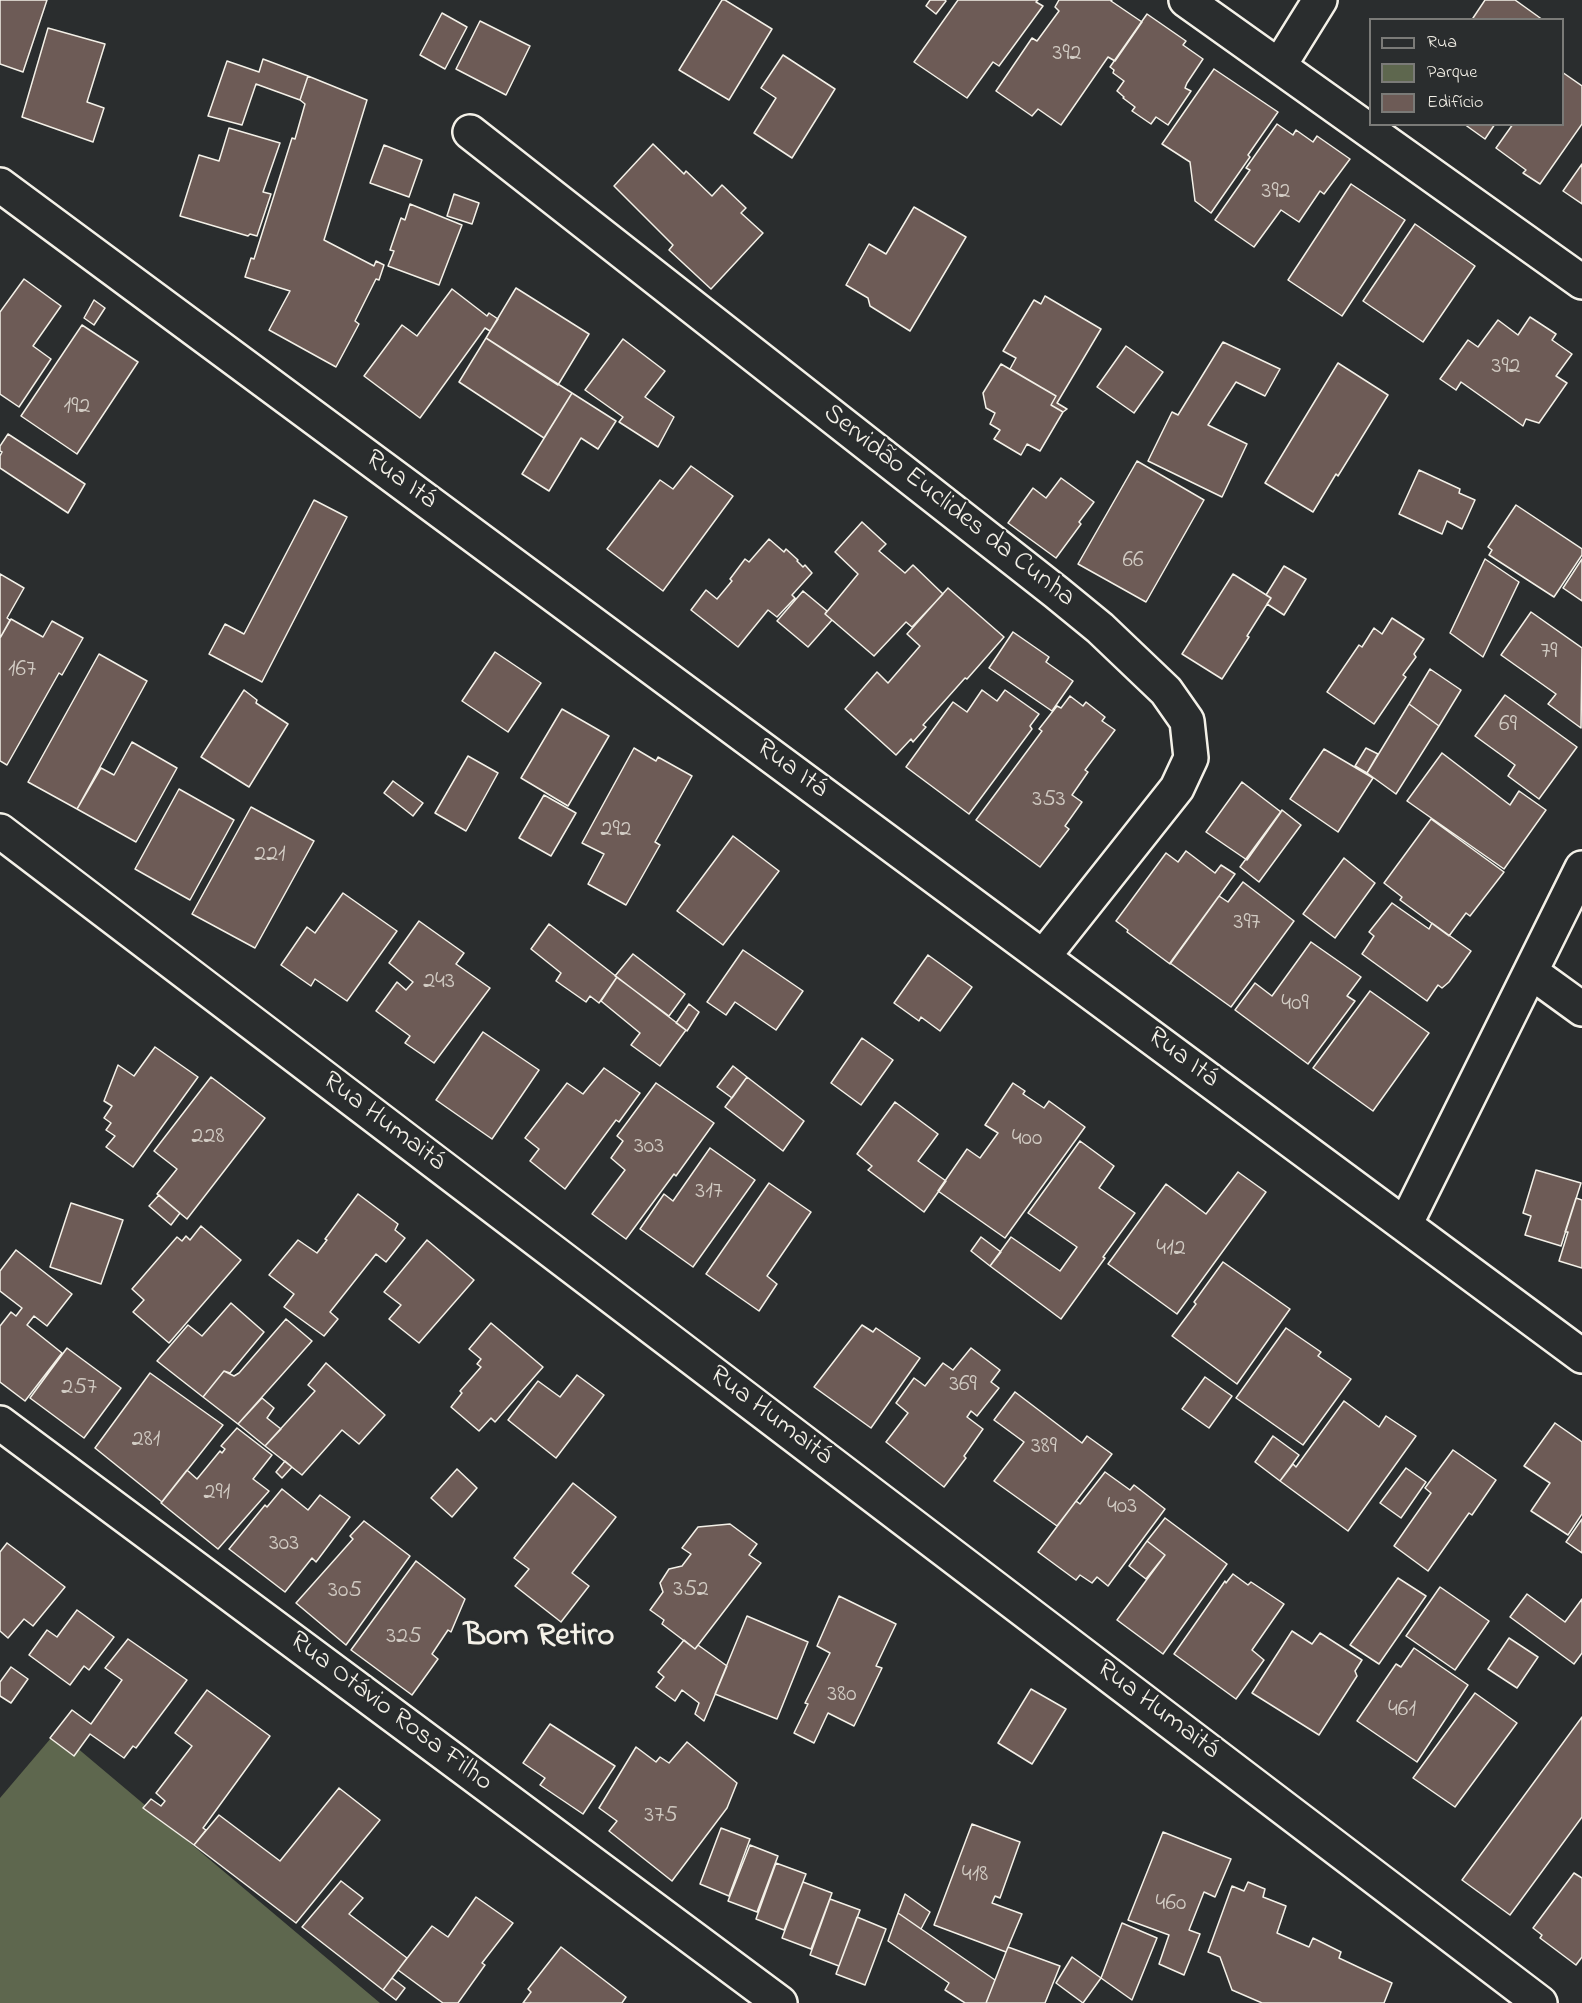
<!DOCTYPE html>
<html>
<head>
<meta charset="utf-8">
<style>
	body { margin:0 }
	#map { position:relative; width:1582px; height:2003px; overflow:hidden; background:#2a2d2e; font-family:"Indie Flower",sans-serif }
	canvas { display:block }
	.legend { position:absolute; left:1369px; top:18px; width:195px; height:108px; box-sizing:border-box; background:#2a2d2e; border:2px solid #7b7b78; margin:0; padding:8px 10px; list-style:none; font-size:18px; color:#f4f1e8 }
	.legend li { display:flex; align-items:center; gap:12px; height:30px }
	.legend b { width:30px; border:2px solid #7b7b78 }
</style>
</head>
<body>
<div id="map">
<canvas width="1582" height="2003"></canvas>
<ul class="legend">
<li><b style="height:8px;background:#2a2d2e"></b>Rua</li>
<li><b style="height:16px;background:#5e674e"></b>Parque</li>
<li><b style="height:16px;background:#6d5b56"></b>Edifício</li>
</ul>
</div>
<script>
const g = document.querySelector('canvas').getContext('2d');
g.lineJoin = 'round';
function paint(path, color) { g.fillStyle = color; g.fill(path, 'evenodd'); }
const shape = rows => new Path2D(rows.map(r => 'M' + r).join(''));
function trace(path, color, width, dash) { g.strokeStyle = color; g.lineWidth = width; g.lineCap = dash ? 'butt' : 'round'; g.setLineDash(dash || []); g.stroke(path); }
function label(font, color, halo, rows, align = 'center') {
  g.font = font + ' "Indie Flower",sans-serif'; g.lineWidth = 4.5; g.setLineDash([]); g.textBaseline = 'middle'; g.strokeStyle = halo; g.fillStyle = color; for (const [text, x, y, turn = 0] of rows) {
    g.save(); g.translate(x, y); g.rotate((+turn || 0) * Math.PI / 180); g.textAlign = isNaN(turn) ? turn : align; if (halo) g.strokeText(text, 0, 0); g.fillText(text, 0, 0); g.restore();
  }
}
paint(shape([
	[57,1731,380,2003,0,2003,0,1798]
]), '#5e674e');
const building = shape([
	[0,0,47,0,23,72,0,64,0,0],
	[722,0,725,0,772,29,729,100,679,70,722,0],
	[930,0,945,0,946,1,936,14,926,6,930,0],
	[958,0,1038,0,1036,2,1043,6,999,66,993,62,967,98,914,62,958,0],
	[1059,0,1112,0,1111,1,1142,22,1115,61,1108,57,1061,125,1038,109,1032,116,996,91,1032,38,1037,41,1059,11,1055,7,1059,0],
	[1485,0,1515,0,1543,20,1475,20,1473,18,1485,0],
	[442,13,467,27,445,69,420,55,442,13],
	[1147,14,1186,41,1183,45,1203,59,1187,83,1185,88,1191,91,1168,125,1156,117,1151,124,1132,111,1135,107,1123,98,1124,97,1117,91,1124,81,1113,73,1114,70,1110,67,1147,14],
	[480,21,530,46,506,95,456,69,480,21],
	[48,28,105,44,87,102,104,108,93,142,22,117,48,28],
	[783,55,835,89,792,158,754,133,776,98,761,88,783,55],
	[263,59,308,76,300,100,256,84,242,125,208,116,227,61,259,72,263,59],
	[1214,69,1278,112,1248,155,1250,157,1211,213,1195,201,1190,162,1162,144,1214,69],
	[1562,72,1582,86,1582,124,1540,184,1523,173,1526,170,1496,148,1513,124,1562,124,1562,72],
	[308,76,367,100,324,240,374,266,376,261,384,265,379,280,376,279,355,321,359,324,336,367,269,330,290,291,245,277,251,258,254,259,292,138,295,139,305,104,300,100,308,76],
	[1277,124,1293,135,1296,130,1313,142,1317,136,1350,159,1324,194,1320,191,1299,222,1281,210,1254,247,1215,220,1250,170,1246,168,1277,124],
	[1464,124,1495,124,1485,139,1464,124],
	[229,128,280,143,263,192,271,194,257,236,250,234,248,236,180,216,199,155,219,161,229,128],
	[653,144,684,174,686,171,712,196,722,185,746,208,741,213,763,233,711,289,669,250,673,245,614,186,653,144],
	[384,145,422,160,409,197,370,183,384,145],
	[1582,164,1582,204,1563,191,1582,164],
	[1351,184,1405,220,1342,316,1288,280,1351,184],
	[454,194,479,203,472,224,447,216,454,194],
	[410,204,462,225,439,285,388,266,394,251,390,250,401,218,405,220,410,204],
	[914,207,966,237,910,331,870,306,868,298,846,285,869,244,886,254,914,207],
	[1415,224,1475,266,1423,342,1363,301,1415,224],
	[24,279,61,306,33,346,51,359,19,407,0,394,0,312,24,279],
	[516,288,589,334,558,385,486,338,516,288],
	[452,289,487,316,489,313,498,319,490,331,485,328,420,418,364,376,402,325,417,336,452,289],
	[1045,296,1101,329,1057,403,1067,409,1063,412,1051,405,1056,396,1010,369,1016,358,1003,351,1034,300,1041,304,1045,296],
	[94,300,105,308,94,325,84,318,94,300],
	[1530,317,1556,334,1552,340,1572,354,1556,376,1567,383,1539,423,1526,419,1523,426,1461,382,1456,390,1440,379,1468,340,1478,347,1498,320,1518,335,1530,317],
	[82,325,138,362,77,454,21,416,82,325],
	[486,338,572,393,544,438,459,382,486,338],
	[623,339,665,371,645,397,674,417,658,447,619,422,623,417,585,390,623,339],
	[1223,342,1280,369,1265,396,1236,382,1208,425,1247,444,1222,497,1148,461,1172,412,1178,415,1223,342],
	[1126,346,1163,372,1134,413,1097,387,1126,346],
	[1338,363,1388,395,1338,476,1336,474,1313,512,1265,483,1338,363],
	[1001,364,1056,396,1051,405,1063,412,1040,451,1027,444,1021,455,994,439,1000,430,990,424,995,413,986,408,983,393,1001,364],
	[572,393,616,421,598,449,581,438,549,491,522,474,572,393],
	[8,434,85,484,68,513,0,468,0,456,2,452,0,451,0,446,8,434],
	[1137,461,1204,500,1146,602,1078,564,1137,461],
	[691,466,733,496,663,591,607,549,660,480,673,489,691,466],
	[1419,470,1460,489,1459,493,1475,500,1462,529,1447,521,1442,534,1399,514,1419,470],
	[1061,478,1094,502,1079,522,1081,524,1056,558,1008,523,1033,488,1046,498,1061,478],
	[314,500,347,517,262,682,209,654,225,624,244,634,314,500],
	[1516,505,1582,549,1582,555,1554,597,1489,555,1492,550,1488,547,1516,505],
	[862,522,886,544,879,551,905,573,913,565,943,594,912,627,906,622,874,656,825,614,858,574,835,552,862,522],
	[769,539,784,552,786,549,798,560,797,561,803,567,805,565,812,573,792,595,795,598,777,617,768,610,738,647,691,610,706,590,717,599,732,581,730,579,745,559,749,562,769,539],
	[1485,559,1519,582,1483,657,1450,633,1485,559],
	[1582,559,1582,601,1563,588,1582,559],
	[1284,566,1306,579,1284,615,1267,604,1271,598,1266,595,1284,566],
	[0,574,24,588,7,618,10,620,0,638,0,574],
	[1233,574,1271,598,1247,636,1249,637,1222,679,1182,654,1233,574],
	[948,588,1004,637,967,679,965,678,923,725,926,727,913,742,911,739,896,755,845,709,877,672,888,683,920,646,907,634,948,588],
	[803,591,827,611,825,614,832,620,808,647,777,621,803,591],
	[1531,612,1582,648,1581,728,1548,704,1556,694,1501,655,1531,612],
	[1392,618,1424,639,1414,654,1416,657,1403,675,1406,677,1374,724,1327,692,1359,645,1362,647,1374,628,1382,634,1392,618],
	[11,619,43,637,52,621,83,638,62,675,59,673,7,765,0,761,0,638,11,619],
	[1013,632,1049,657,1046,662,1073,681,1052,711,989,668,1013,632],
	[495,652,541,683,508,732,462,701,495,652],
	[99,654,147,681,77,809,28,782,99,654],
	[1430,669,1461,690,1439,726,1409,704,1430,669],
	[244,690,257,700,256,703,288,724,249,787,201,757,244,690],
	[982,690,997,701,1005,690,1039,714,1030,726,1032,729,969,814,906,767,953,702,967,712,982,690],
	[1505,695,1577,747,1539,799,1508,776,1515,765,1475,736,1505,695],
	[1070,696,1083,706,1086,702,1105,717,1102,721,1115,730,1085,770,1088,772,1072,795,1082,802,1065,826,1069,829,1040,867,976,820,1042,731,1039,729,1057,706,1061,708,1070,696],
	[1409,704,1439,726,1396,794,1367,773,1409,704],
	[562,709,609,736,568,806,521,778,562,709],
	[132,742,177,768,136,842,77,809,101,768,114,775,132,742],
	[634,748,656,761,658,757,692,776,655,842,660,845,626,905,588,884,604,854,582,843,634,748],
	[1366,748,1378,754,1367,773,1355,766,1366,748],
	[1324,749,1373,778,1338,832,1290,799,1324,749],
	[1442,753,1510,805,1519,791,1546,810,1504,869,1407,801,1442,753],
	[468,756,498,773,466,831,435,813,468,756],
	[393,781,423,803,413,816,384,793,393,781],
	[1242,782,1281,812,1247,860,1206,832,1242,782],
	[179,789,234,820,190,900,135,869,179,789],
	[544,795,576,813,551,856,519,838,544,795],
	[251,807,314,841,255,948,192,914,251,807],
	[1282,810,1301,825,1259,882,1240,867,1282,810],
	[1431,819,1504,872,1470,916,1466,913,1449,936,1400,900,1402,897,1384,883,1431,819],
	[733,836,779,871,723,945,677,911,733,836],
	[1186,851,1215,873,1221,865,1235,874,1170,964,1127,932,1128,930,1116,921,1166,853,1178,862,1186,851],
	[1344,858,1375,883,1335,938,1303,914,1344,858],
	[1243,882,1294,921,1231,1007,1170,963,1219,896,1228,902,1243,882],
	[343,893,397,931,347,1001,315,979,311,986,281,965,307,927,315,933,343,893],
	[1392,903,1429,929,1432,923,1471,951,1449,982,1442,988,1438,985,1427,1001,1362,954,1374,936,1369,932,1392,903],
	[419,921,464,953,456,964,490,988,434,1063,405,1043,410,1036,376,1011,397,982,406,990,413,982,389,963,419,921],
	[549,924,617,977,599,1003,590,996,586,1002,556,981,561,973,531,949,549,924],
	[1311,942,1361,977,1347,996,1355,1001,1308,1064,1235,1010,1255,983,1272,996,1311,942],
	[743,950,803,991,776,1030,735,1002,726,1015,707,1002,743,950],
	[633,954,685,994,669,1016,615,976,633,954],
	[928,955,972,987,940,1031,921,1017,919,1021,894,1003,928,955],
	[617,977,686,1030,660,1066,631,1045,640,1033,601,1001,617,977],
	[1370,991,1429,1033,1373,1111,1313,1068,1370,991],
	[689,1004,699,1012,687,1031,676,1023,689,1004],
	[483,1032,539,1070,492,1139,436,1100,483,1032],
	[862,1038,893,1060,861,1105,831,1083,862,1038],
	[155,1047,198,1077,133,1167,106,1147,115,1136,106,1130,111,1123,104,1118,112,1106,104,1101,118,1065,134,1076,155,1047],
	[733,1066,747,1077,732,1098,717,1087,733,1066],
	[604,1068,640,1093,619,1122,616,1120,565,1189,530,1161,539,1149,525,1138,567,1083,583,1094,604,1068],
	[211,1077,265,1118,187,1219,157,1194,177,1169,154,1151,211,1077],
	[747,1077,804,1121,783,1151,725,1107,747,1077],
	[656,1083,714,1123,676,1176,674,1174,626,1239,592,1214,625,1170,611,1158,623,1141,617,1136,656,1083],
	[1013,1083,1025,1091,1023,1094,1044,1108,1049,1101,1085,1127,1005,1238,938,1191,967,1149,980,1158,998,1133,985,1125,1013,1083],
	[895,1102,938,1134,918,1161,946,1181,924,1212,868,1170,872,1166,857,1154,895,1102],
	[1080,1141,1114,1166,1099,1188,1135,1213,1103,1257,1105,1258,1061,1319,990,1266,1011,1237,1060,1271,1077,1247,1028,1213,1080,1141],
	[710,1148,755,1180,693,1267,640,1229,664,1194,673,1201,710,1148],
	[1536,1170,1581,1183,1561,1246,1525,1235,1531,1216,1523,1213,1536,1170],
	[1238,1172,1266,1192,1177,1314,1108,1264,1166,1184,1206,1214,1238,1172],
	[769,1183,811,1212,767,1276,777,1284,759,1311,706,1274,769,1183],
	[358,1194,398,1224,395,1230,405,1238,386,1262,376,1254,330,1312,338,1319,324,1336,284,1307,294,1294,269,1275,298,1240,317,1253,327,1240,325,1239,358,1194],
	[159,1195,180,1213,171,1225,149,1206,159,1195],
	[1576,1198,1582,1200,1582,1268,1559,1261,1568,1232,1565,1232,1576,1198],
	[71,1203,123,1220,101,1284,50,1267,71,1203],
	[201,1226,241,1260,169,1343,133,1312,144,1300,132,1289,177,1237,182,1241,186,1236,190,1240,201,1226],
	[981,1237,1001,1252,990,1266,971,1251,981,1237],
	[427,1240,474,1280,419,1343,389,1319,401,1305,384,1292,427,1240],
	[16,1250,72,1294,47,1326,34,1316,27,1325,62,1353,25,1401,0,1382,0,1326,11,1312,16,1316,22,1308,0,1291,0,1271,16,1250],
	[1223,1262,1290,1309,1237,1384,1172,1336,1196,1304,1194,1302,1223,1262],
	[231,1303,264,1332,230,1373,224,1371,203,1397,157,1361,188,1325,202,1336,231,1303],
	[286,1319,312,1341,238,1424,203,1397,224,1371,234,1376,239,1373,286,1319],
	[491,1323,543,1367,495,1422,491,1418,479,1431,451,1407,462,1393,460,1391,481,1367,477,1364,481,1359,469,1349,491,1323],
	[862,1325,873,1332,876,1328,920,1358,871,1428,814,1387,862,1325],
	[1286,1328,1321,1352,1318,1356,1351,1379,1303,1445,1236,1398,1286,1328],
	[67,1348,121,1388,84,1438,30,1398,67,1348],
	[971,1348,1000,1370,991,1382,999,1388,977,1416,971,1411,967,1417,983,1429,964,1456,966,1458,944,1487,886,1442,908,1413,896,1403,914,1378,925,1386,943,1363,953,1370,971,1348],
	[326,1363,385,1415,359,1444,342,1430,302,1475,265,1446,315,1391,308,1385,326,1363],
	[150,1373,223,1425,162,1502,95,1448,150,1373],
	[577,1375,604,1395,556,1458,508,1420,538,1381,560,1397,577,1375],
	[1205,1377,1232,1396,1209,1428,1182,1409,1205,1377],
	[1015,1392,1082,1443,1087,1436,1112,1454,1057,1526,994,1481,1024,1442,994,1420,1015,1392],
	[262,1398,274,1408,267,1418,281,1429,265,1446,238,1424,262,1398],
	[1344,1401,1379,1427,1386,1416,1416,1436,1348,1531,1280,1481,1293,1464,1296,1467,1344,1401],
	[1555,1423,1582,1442,1582,1514,1568,1535,1531,1511,1550,1483,1524,1466,1555,1423],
	[237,1428,272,1455,253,1479,269,1491,218,1549,161,1503,187,1470,197,1479,220,1451,222,1453,225,1449,221,1446,237,1428],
	[1273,1436,1299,1455,1280,1481,1255,1462,1273,1436],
	[1453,1450,1496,1480,1472,1515,1469,1513,1428,1571,1394,1546,1431,1493,1425,1488,1453,1450],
	[285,1461,292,1467,282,1478,276,1472,285,1461],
	[1406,1468,1426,1482,1401,1518,1380,1503,1406,1468],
	[457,1469,477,1488,452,1517,431,1498,457,1469],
	[1105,1472,1130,1490,1134,1485,1165,1509,1108,1586,1097,1577,1092,1583,1080,1575,1076,1580,1038,1552,1076,1501,1080,1504,1105,1472],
	[573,1483,616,1517,572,1573,589,1586,561,1622,515,1586,529,1569,514,1558,573,1483],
	[282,1489,308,1510,320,1495,350,1517,316,1562,312,1558,285,1592,229,1549,265,1505,267,1507,282,1489],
	[1165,1518,1227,1564,1163,1654,1117,1620,1165,1555,1147,1541,1165,1518],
	[1582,1519,1582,1553,1566,1542,1582,1519],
	[364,1521,410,1556,346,1645,296,1603,353,1539,350,1536,364,1521],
	[730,1524,757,1544,749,1555,761,1563,695,1649,662,1624,664,1620,650,1610,663,1592,660,1583,669,1569,682,1566,691,1554,682,1548,698,1527,730,1524],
	[1147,1541,1165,1555,1146,1579,1129,1566,1147,1541],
	[7,1543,65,1587,33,1626,24,1619,8,1638,0,1631,0,1552,7,1543],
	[416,1561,465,1599,451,1632,448,1630,432,1654,438,1659,412,1695,351,1650,416,1561],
	[1233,1574,1248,1585,1251,1582,1284,1604,1252,1650,1264,1660,1236,1699,1174,1654,1225,1581,1226,1583,1233,1574],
	[1398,1578,1426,1596,1379,1664,1350,1645,1398,1578],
	[1440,1587,1489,1621,1455,1670,1406,1636,1440,1587],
	[1527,1594,1565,1622,1582,1599,1582,1653,1574,1664,1510,1617,1527,1594],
	[839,1596,896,1624,876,1666,882,1668,854,1726,828,1713,814,1743,794,1733,808,1704,805,1703,830,1653,817,1646,839,1596],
	[77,1610,114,1637,89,1670,84,1666,70,1685,29,1655,47,1630,57,1637,77,1610],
	[747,1616,808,1642,777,1719,715,1694,747,1616],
	[1292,1631,1312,1644,1320,1633,1362,1660,1355,1671,1357,1676,1319,1735,1252,1693,1292,1631],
	[1509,1638,1538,1657,1517,1688,1488,1669,1509,1638],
	[128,1639,187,1680,136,1748,133,1746,124,1758,90,1734,74,1756,50,1738,72,1710,91,1724,122,1680,105,1668,128,1639],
	[684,1640,695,1649,698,1645,727,1666,704,1721,695,1714,699,1703,682,1690,675,1701,656,1687,664,1677,658,1672,684,1640],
	[1414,1648,1468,1685,1417,1762,1357,1721,1396,1664,1401,1667,1414,1648],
	[11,1667,28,1679,11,1703,0,1696,0,1682,11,1667],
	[1031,1689,1066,1709,1032,1764,998,1743,1031,1689],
	[207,1690,270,1736,203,1828,206,1830,194,1845,143,1808,151,1799,161,1806,165,1801,156,1793,192,1746,175,1733,207,1690],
	[1475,1693,1517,1723,1455,1807,1413,1778,1475,1693],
	[1582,1717,1582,1817,1510,1915,1462,1880,1582,1717],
	[550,1724,615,1766,583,1814,540,1785,545,1778,523,1763,550,1724],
	[687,1742,737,1783,727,1808,672,1881,609,1831,617,1821,599,1808,636,1747,656,1762,660,1757,669,1763,687,1742],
	[339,1788,380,1820,296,1923,194,1845,219,1815,280,1861,339,1788],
	[972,1824,1020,1842,1000,1898,995,1896,992,1903,1022,1914,1006,1952,934,1925,972,1824],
	[721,1828,750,1839,729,1896,700,1884,721,1828],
	[1163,1832,1231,1859,1215,1897,1204,1892,1189,1930,1200,1934,1184,1975,1159,1964,1169,1935,1128,1920,1163,1832],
	[750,1845,778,1856,757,1912,728,1901,750,1845],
	[776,1863,806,1874,784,1930,756,1919,776,1863],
	[1574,1873,1582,1878,1582,1957,1576,1965,1540,1938,1542,1935,1533,1928,1574,1873],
	[341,1881,363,1898,349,1914,407,1958,383,1990,302,1927,341,1881],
	[803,1882,832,1893,811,1949,782,1938,803,1882],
	[1248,1882,1265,1889,1263,1897,1286,1906,1277,1933,1309,1947,1313,1938,1341,1952,1339,1958,1392,1983,1384,2003,1262,2003,1232,1990,1220,1957,1208,1952,1232,1886,1244,1891,1248,1882],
	[905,1894,930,1912,921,1929,898,1913,905,1894],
	[476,1897,513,1923,482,1963,485,1965,458,2003,443,2003,398,1970,432,1926,448,1937,476,1897],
	[830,1899,860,1910,839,1966,810,1955,830,1899],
	[898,1913,995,1980,986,2003,965,2003,945,1990,949,1983,888,1941,898,1913],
	[857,1917,886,1929,865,1985,836,1974,857,1917],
	[1122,1923,1157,1938,1132,2000,1101,1978,1122,1923],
	[561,1947,626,1997,622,2003,523,2003,531,1992,528,1989,561,1947],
	[1008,1947,1060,1966,1045,2003,986,2003,1008,1947],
	[1072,1957,1101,1978,1083,2003,1056,1983,1072,1957],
	[392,1978,405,1988,396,2000,383,1990,392,1978]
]);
paint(building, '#6d5b56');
trace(building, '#f4f1e8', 1.5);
const minor = shape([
	[1186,0,1582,282],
	[1279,66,1320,0],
	[470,132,1056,592,1100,628,1166,691,1187,721,1191,758,1177,788,1043,957],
	[0,185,1582,1356],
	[0,831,1540,2003],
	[1531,972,1582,1009],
	[1405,1225,1582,868],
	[0,1423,780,2003]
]);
trace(minor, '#f4f1e8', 38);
trace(minor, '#2a2d2e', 33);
label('24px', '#d2ccc4', null, [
	["392",1067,55],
	["392",1276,193],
	["392",1506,368],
	["192",77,408],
	["66",1133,562],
	["79",1549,653],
	["167",22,671],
	["69",1508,726],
	["353",1049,801],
	["292",616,831],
	["221",270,856],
	["397",1247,924],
	["243",439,983],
	["409",1295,1005],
	["228",208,1138],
	["400",1027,1140],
	["303",649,1148],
	["317",709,1193],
	["412",1171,1250],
	["369",963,1386],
	["257",79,1389],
	["281",146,1441],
	["389",1044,1448],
	["291",217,1494],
	["403",1122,1508],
	["303",284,1545],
	["352",691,1591],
	["305",345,1592],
	["325",404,1638],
	["380",842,1696],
	["461",1402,1711],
	["375",661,1817],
	["418",975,1876],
	["460",1171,1905]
]);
label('27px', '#f4f1e8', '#2a2d2e', [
	["Rua Itá",400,481,36],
	["Servidão Euclides da Cunha",948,507,38],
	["Rua Itá",791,770,36],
	["Rua Itá",1182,1059,37],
	["Rua Humaitá",383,1123,37],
	["Rua Humaitá",770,1417,37],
	["Rua Humaitá",1157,1711,37],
	["Rua Otávio Rosa Filho",390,1713,37]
]);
label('bold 33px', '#f4f1e8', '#2a2d2e', [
	["Bom Retiro",539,1639]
]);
</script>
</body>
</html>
